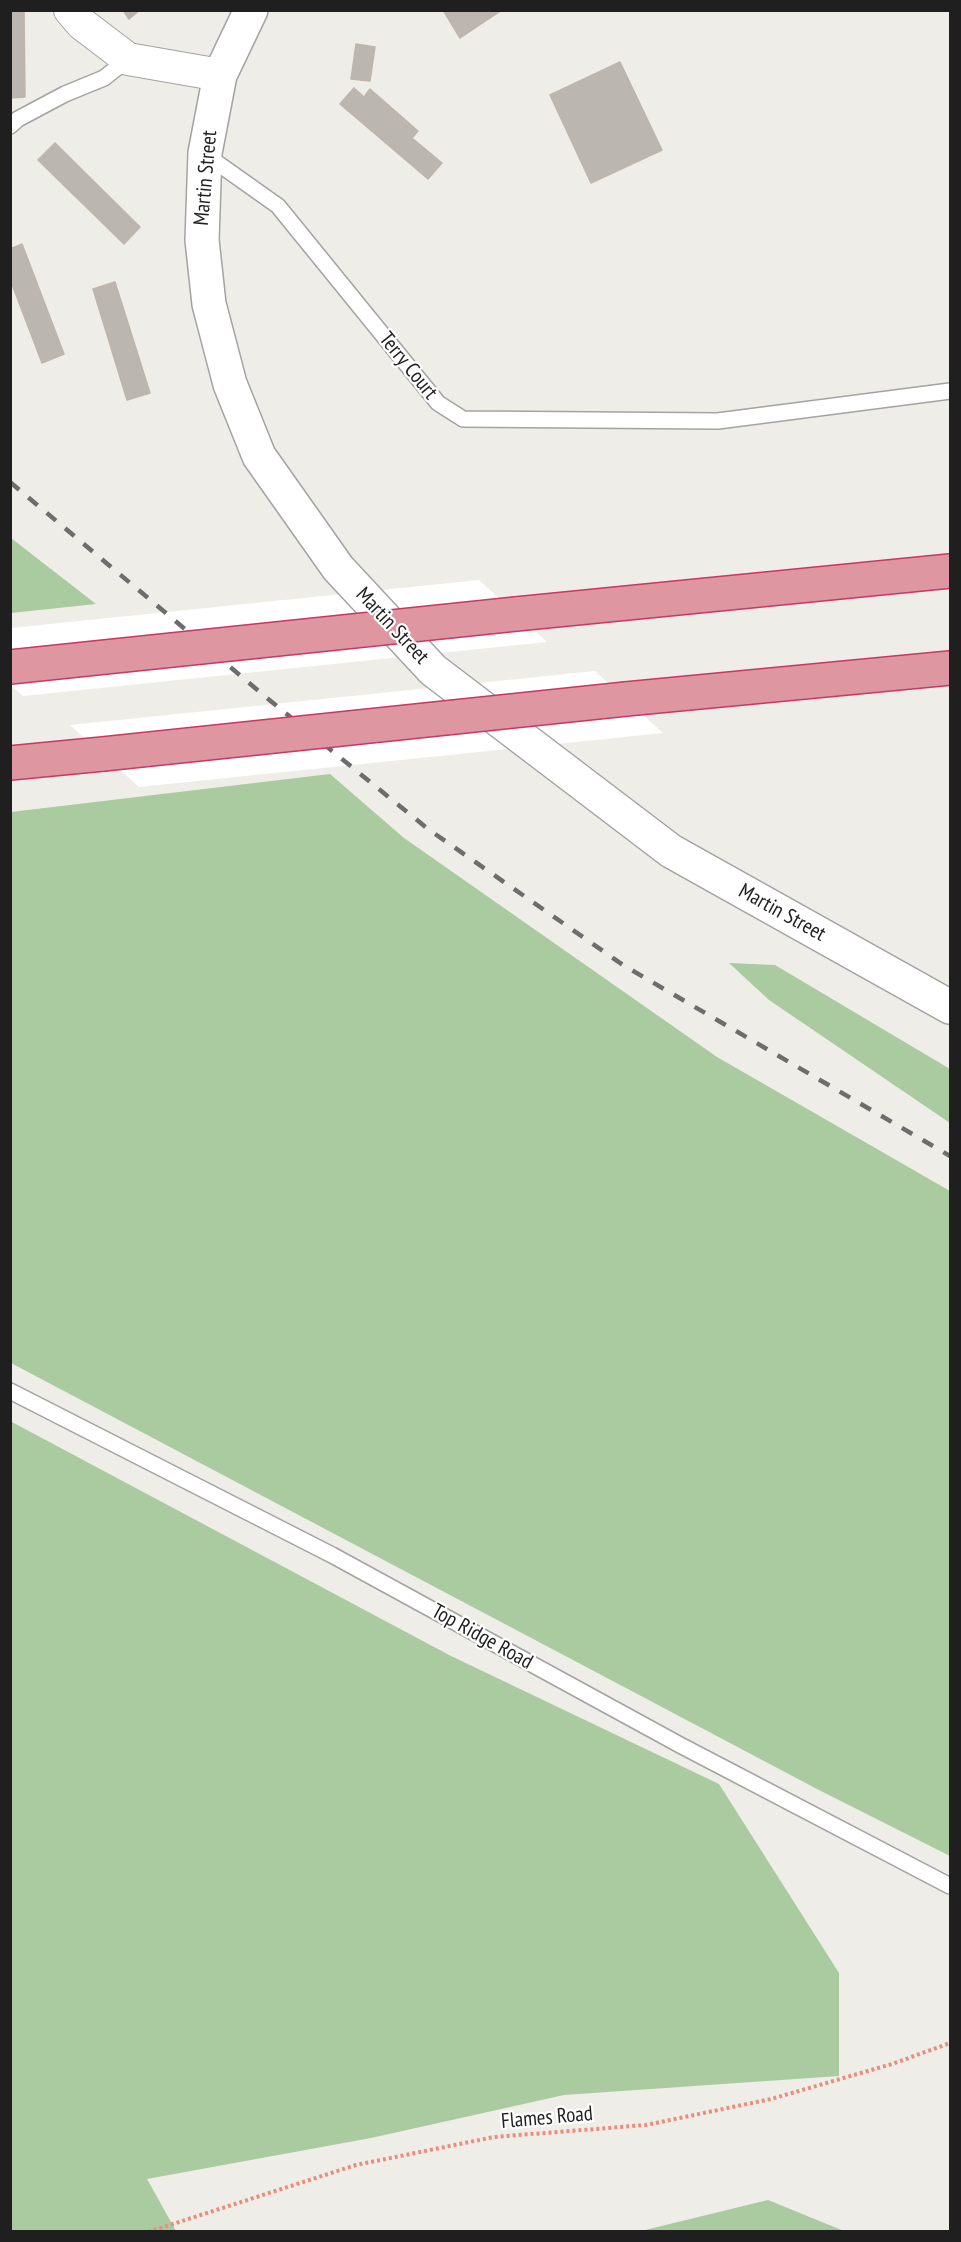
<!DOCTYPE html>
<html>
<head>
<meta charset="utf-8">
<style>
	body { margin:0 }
	#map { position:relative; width:961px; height:2242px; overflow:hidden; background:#efede7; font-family:"PT Sans Narrow",sans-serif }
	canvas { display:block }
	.frame { position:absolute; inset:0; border:12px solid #1f1f1f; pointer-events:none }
</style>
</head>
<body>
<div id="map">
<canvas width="961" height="2242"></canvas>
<div class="frame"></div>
</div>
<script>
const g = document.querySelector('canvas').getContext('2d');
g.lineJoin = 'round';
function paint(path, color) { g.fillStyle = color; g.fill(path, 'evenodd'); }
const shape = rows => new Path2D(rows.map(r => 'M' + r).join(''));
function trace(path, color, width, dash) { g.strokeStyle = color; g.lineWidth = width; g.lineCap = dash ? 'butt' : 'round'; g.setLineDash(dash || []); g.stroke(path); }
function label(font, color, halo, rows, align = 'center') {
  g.font = font + ' "PT Sans Narrow",sans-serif'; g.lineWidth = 4.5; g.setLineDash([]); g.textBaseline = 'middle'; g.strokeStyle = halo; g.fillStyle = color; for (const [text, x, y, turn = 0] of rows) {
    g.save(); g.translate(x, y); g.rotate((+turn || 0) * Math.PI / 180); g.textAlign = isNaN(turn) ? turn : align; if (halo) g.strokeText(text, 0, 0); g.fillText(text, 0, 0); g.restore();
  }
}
paint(shape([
	[11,538,96,604,11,613],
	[330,774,404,838,717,1057,950,1191,950,1856,817,1789,11,1363,11,812],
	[729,963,775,965,950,1069,950,1123,769,1000],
	[10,1421,451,1656,719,1784,839,1973,839,2076,564,2095,371,2138,147,2179,176,2231,11,2231],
	[768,2200,844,2231,641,2231]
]), '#aacaa0');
paint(shape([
	[479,580,547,642,23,696,11,685,11,628],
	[595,671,663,733,139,787,70,725]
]), '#fff');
const building = shape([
	[10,10,24,10,25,97,10,98,10,10],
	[123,10,140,10,129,19,123,10],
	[443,10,502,10,460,38,443,10],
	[356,44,375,47,370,81,351,79,356,44],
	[620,62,662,150,591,183,550,95,620,62],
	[354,88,364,97,370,89,418,131,412,138,442,163,428,179,340,104,354,88],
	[55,143,140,227,124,244,38,160,55,143],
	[22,244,64,354,42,363,10,279,10,249,22,244],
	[115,282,150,393,127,400,93,289,115,282]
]);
paint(building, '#bcb6b0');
trace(building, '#bfb5aa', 1.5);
const service = shape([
	[10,126,18,119,65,94,104,78,128,59],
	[206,155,278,206,438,403,463,419,718,421,950,391],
	[10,1391,332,1555,680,1745,950,1886]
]);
const minor = shape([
	[70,10,82,24,128,59,220,75]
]);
const tertiary = shape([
	[251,10,220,75,205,153,202,240,209,304,230,384,259,456,338,568,433,670,671,851,950,1007]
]);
const motorway = shape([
	[516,614,950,571],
	[626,699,950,668],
	[10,763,103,754]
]);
trace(service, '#a3a3a3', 18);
trace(minor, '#a3a3a3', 34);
trace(tertiary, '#a3a3a3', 36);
trace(motorway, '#ca3761', 36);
trace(shape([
	[148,2232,356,2165,494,2137,646,2125,771,2099,892,2064,950,2043]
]), '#ec8c7b', 4, [3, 3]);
trace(service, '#fff', 15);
trace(minor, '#fff', 32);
trace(tertiary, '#fff', 33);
trace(motorway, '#de96a0', 33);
trace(shape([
	[10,482,267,698,428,829,623,965,950,1156]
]), '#6d6d6d', 4.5, [12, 12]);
const motorwayBridge = shape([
	[10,667,516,614],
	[103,754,626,699]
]);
trace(motorwayBridge, '#ca3761', 36, []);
trace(motorwayBridge, '#de96a0', 33);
label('21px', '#1f1f1f', '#fff', [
	["Martin Street",206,178,-85],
	["Terry Court",408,366,51],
	["Martin Street",392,626,47],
	["Martin Street",782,913,29],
	["Top Ridge Road",482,1637,29],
	["Flames Road",547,2118,-5]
]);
</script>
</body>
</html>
